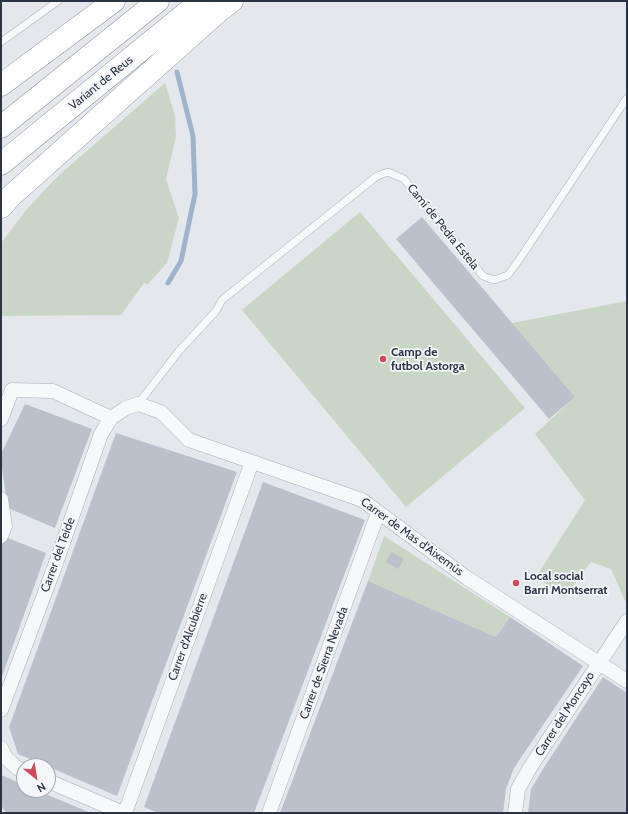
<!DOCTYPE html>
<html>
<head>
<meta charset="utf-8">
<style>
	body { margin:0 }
	#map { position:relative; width:628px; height:814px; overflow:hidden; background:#e4e7ec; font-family:Cabin,sans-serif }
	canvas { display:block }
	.frame { position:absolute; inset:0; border:2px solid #2b3445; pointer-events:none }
	.north { position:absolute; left:16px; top:758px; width:40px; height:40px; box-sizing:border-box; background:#f4f6f9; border:1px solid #a4a8b1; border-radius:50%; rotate:150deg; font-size:11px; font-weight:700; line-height:16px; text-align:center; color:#2b3445 }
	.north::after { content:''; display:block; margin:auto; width:14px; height:18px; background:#d1495b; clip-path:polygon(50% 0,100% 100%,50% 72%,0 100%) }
</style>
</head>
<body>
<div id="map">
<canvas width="628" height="814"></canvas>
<div class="frame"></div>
<div class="north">N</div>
</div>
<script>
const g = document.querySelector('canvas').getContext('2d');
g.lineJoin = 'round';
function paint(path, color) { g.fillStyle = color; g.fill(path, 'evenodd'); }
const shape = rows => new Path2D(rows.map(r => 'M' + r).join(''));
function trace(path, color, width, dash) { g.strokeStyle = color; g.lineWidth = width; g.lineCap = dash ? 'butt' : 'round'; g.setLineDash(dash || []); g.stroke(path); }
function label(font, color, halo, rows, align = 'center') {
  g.font = font + ' Cabin,sans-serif'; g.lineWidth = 3.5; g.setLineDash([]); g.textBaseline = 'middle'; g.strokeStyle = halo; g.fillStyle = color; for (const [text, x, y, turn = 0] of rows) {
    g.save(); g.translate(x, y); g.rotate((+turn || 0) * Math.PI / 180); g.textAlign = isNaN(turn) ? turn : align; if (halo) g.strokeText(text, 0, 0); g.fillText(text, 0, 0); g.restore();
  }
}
paint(shape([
	[165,83,175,116,176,137,166,179,179,218,167,263,148,284,144,283,121,315,1,316,1,243,27,209,58,176],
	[360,212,525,408,406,507,242,310],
	[627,301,627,605,611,569,591,562,565,597,536,577,585,500,535,434,575,397,512,323],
	[384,536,510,617,496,637,368,581]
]), '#c9d6c5');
trace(shape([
	[168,283,181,261,195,194,193,136,177,72]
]), '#9fb4cc', 5);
paint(shape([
	[422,217,575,397,549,419,396,239],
	[25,404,92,429,55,528,8,508,1,462,1,454],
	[116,433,237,472,117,796,18,754,9,727],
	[263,482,365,520,254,813,158,813,144,807],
	[5,537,46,553,1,679,1,547],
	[392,552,404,559,398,569,386,562],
	[368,581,496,637,510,617,583,666,514,768,506,789,503,813,280,813],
	[603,677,627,693,627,813,528,813,531,789,543,769],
	[1,775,24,785,24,790,36,790,91,813,6,813,1,805]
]), '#bbc0ca');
const lane = shape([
	[1,42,58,1],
	[138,404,179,351,216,311,222,300,377,176,388,172,404,179,483,276,494,280,508,275,519,260,627,98]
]);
const street = shape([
	[1,419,12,390,53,391,111,418],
	[1,499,5,526,1,536],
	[1,710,56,563,101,434,111,418,126,408,138,404,161,412,189,440,362,500,467,578,627,681],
	[1,748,6,758,17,768,24,771],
	[48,781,123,813],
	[125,813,252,462],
	[269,813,378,513],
	[515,813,518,789,531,766,627,621]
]);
const highway = shape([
	[1,85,114,1],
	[1,127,158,1],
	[1,164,201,1],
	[1,207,11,196,219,11,232,1]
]);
trace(lane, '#a9aeb7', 8);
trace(street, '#a9aeb7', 15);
trace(highway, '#8b94a3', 23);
trace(lane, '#f7f8fa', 7);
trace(street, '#f7f8fa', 14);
trace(highway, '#fff', 22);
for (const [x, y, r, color] of [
	[383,359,4,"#d1495b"],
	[516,583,4,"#d1495b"]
]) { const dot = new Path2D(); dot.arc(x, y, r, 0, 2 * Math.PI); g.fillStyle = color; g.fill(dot); trace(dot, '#f4f6f9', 1.5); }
label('12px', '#2b3445', '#f4f6f9', [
	["Variant de Reus",101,83,-39],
	["Camí de Pedra Estela",443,227,51],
	["Carrer de Mas d'Aixemús",412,537,36],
	["Carrer del Teide",58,555,-70],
	["Carrer d'Alcubierre",188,637,-70],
	["Carrer de Sierra Nevada",324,663,-70],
	["Carrer del Moncayo",565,714,-57]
]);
label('bold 12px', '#2b3445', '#f4f6f9', [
	["Camp de",391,352],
	["futbol Astorga",391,366],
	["Local social",524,576],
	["Barri Montserrat",524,590]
], 'left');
</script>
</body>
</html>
